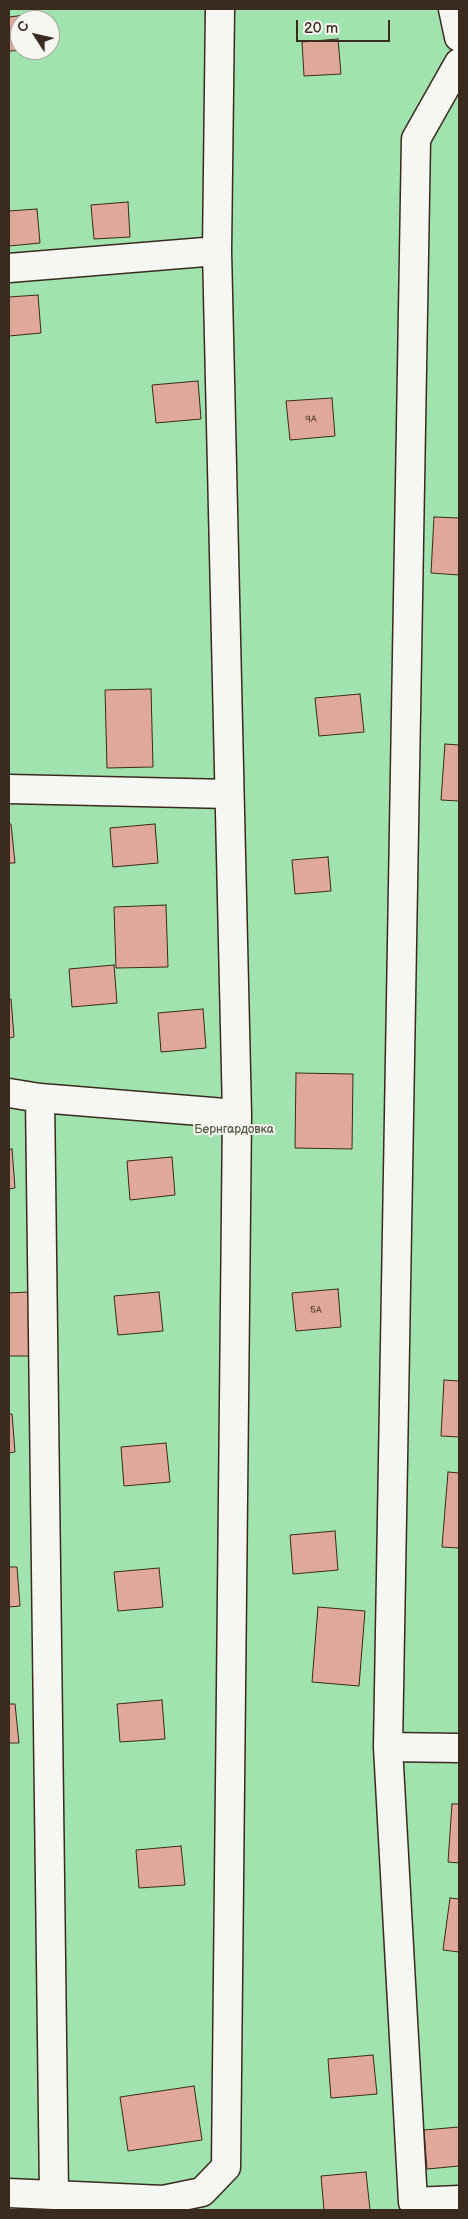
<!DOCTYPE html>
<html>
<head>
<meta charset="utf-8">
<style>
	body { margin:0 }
	#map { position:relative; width:468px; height:2219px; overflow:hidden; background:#f2e6e0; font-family:"Balsamiq Sans",sans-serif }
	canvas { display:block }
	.frame { position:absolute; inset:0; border:10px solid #3b2a1e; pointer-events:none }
	.north { position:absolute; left:10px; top:10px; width:50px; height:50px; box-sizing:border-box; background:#f6f6f2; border:1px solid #aba49d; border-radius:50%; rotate:305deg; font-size:14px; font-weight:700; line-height:20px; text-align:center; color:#3b2a1e }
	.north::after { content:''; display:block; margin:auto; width:18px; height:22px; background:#3b2a1e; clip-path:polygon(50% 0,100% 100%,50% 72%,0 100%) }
	.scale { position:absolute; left:296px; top:20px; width:94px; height:22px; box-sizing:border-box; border:2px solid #3b2a1e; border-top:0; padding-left:6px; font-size:15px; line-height:18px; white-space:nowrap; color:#3b2a1e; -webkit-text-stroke:4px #f6f6f2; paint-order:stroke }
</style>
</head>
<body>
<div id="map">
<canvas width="468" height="2219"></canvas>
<div class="frame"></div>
<div class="north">С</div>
<div class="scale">20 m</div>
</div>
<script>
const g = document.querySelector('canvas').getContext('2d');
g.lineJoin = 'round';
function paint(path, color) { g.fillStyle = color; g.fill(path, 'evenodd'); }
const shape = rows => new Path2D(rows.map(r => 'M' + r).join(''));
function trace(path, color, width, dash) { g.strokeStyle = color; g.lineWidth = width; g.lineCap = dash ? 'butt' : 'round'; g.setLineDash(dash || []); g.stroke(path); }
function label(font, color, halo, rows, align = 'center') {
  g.font = font + ' "Balsamiq Sans",sans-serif'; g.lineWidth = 4; g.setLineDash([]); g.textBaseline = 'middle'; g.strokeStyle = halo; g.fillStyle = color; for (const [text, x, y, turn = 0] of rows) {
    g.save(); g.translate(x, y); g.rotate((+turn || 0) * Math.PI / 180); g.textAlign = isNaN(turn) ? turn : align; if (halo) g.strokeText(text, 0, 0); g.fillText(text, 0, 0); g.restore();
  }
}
paint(shape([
	[9,9,459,9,459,2210,9,2210],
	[20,20,50,20,50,50,20,50]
]), '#a0e3ae');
const building = shape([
	[26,15,27,20,20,20,20,50,28,50,9,51,9,17,26,15],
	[338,39,341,74,304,76,302,42,338,39],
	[128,202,130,237,94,239,91,205,128,202],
	[37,209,40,243,9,246,9,211,37,209],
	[38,295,41,333,9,336,9,297,38,295],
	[198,381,201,419,156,423,152,385,198,381],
	[332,398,335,436,290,440,286,401,332,398],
	[434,517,459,518,459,575,431,573,434,517],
	[151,689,153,767,107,768,105,690,151,689],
	[360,694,364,732,319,736,315,698,360,694],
	[445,744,459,745,459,801,441,800,445,744],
	[9,824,11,824,15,863,9,863,9,824],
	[155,824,158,863,113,867,110,828,155,824],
	[328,857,331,891,295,894,292,860,328,857],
	[166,905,168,967,116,968,114,907,166,905],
	[114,965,117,1003,72,1007,69,969,114,965],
	[9,999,11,999,14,1037,9,1038,9,999],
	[203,1009,206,1048,161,1052,158,1013,203,1009],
	[296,1073,353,1074,352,1149,295,1148,296,1073],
	[12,1149,15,1188,9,1189,9,1150,12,1149],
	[172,1157,175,1195,130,1200,127,1161,172,1157],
	[338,1289,341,1327,296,1331,292,1293,338,1289],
	[29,1292,31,1356,9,1356,9,1293,29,1292],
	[159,1292,163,1331,118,1335,114,1296,159,1292],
	[444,1380,459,1381,459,1437,441,1436,444,1380],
	[9,1414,12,1414,15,1452,9,1453,9,1414],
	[166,1443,170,1482,124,1486,121,1447,166,1443],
	[448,1472,459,1473,459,1548,442,1547,448,1472],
	[335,1531,338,1570,293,1574,290,1535,335,1531],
	[9,1567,17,1567,20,1606,9,1607,9,1567],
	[159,1568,163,1607,118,1611,114,1572,159,1568],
	[318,1607,365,1611,359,1686,312,1682,318,1607],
	[162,1700,165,1739,120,1742,117,1704,162,1700],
	[9,1704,15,1704,19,1743,9,1743,9,1704],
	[452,1804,459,1804,459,1863,448,1862,452,1804],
	[181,1846,185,1885,139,1888,136,1850,181,1846],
	[450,1898,459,1899,459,1952,443,1950,450,1898],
	[373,2055,377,2094,331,2098,328,2059,373,2055],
	[194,2086,202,2140,128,2151,120,2097,194,2086],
	[459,2127,459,2166,427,2169,424,2130,459,2127],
	[366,2172,370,2210,324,2210,321,2176,366,2172]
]);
paint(building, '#e0a899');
trace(building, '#3b2a1e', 1);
const street = shape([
	[453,9,459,37],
	[459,63,416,139,388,1747,413,2202,459,2200],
	[9,268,217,251],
	[9,789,229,794],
	[9,1093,40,1098,237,1114],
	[40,1098,54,2194],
	[388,1747,459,1748],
	[9,2193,163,2200,202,2192,226,2167,237,1114,217,251,220,9]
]);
trace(street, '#3b2a1e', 31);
trace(street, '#f6f6f2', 28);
label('10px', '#644a3d', null, [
	["9А",311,419],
	["5А",316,1310]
]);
label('12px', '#545842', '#f6f6f2', [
	["Бернгардовка",234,1130]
]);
</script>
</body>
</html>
